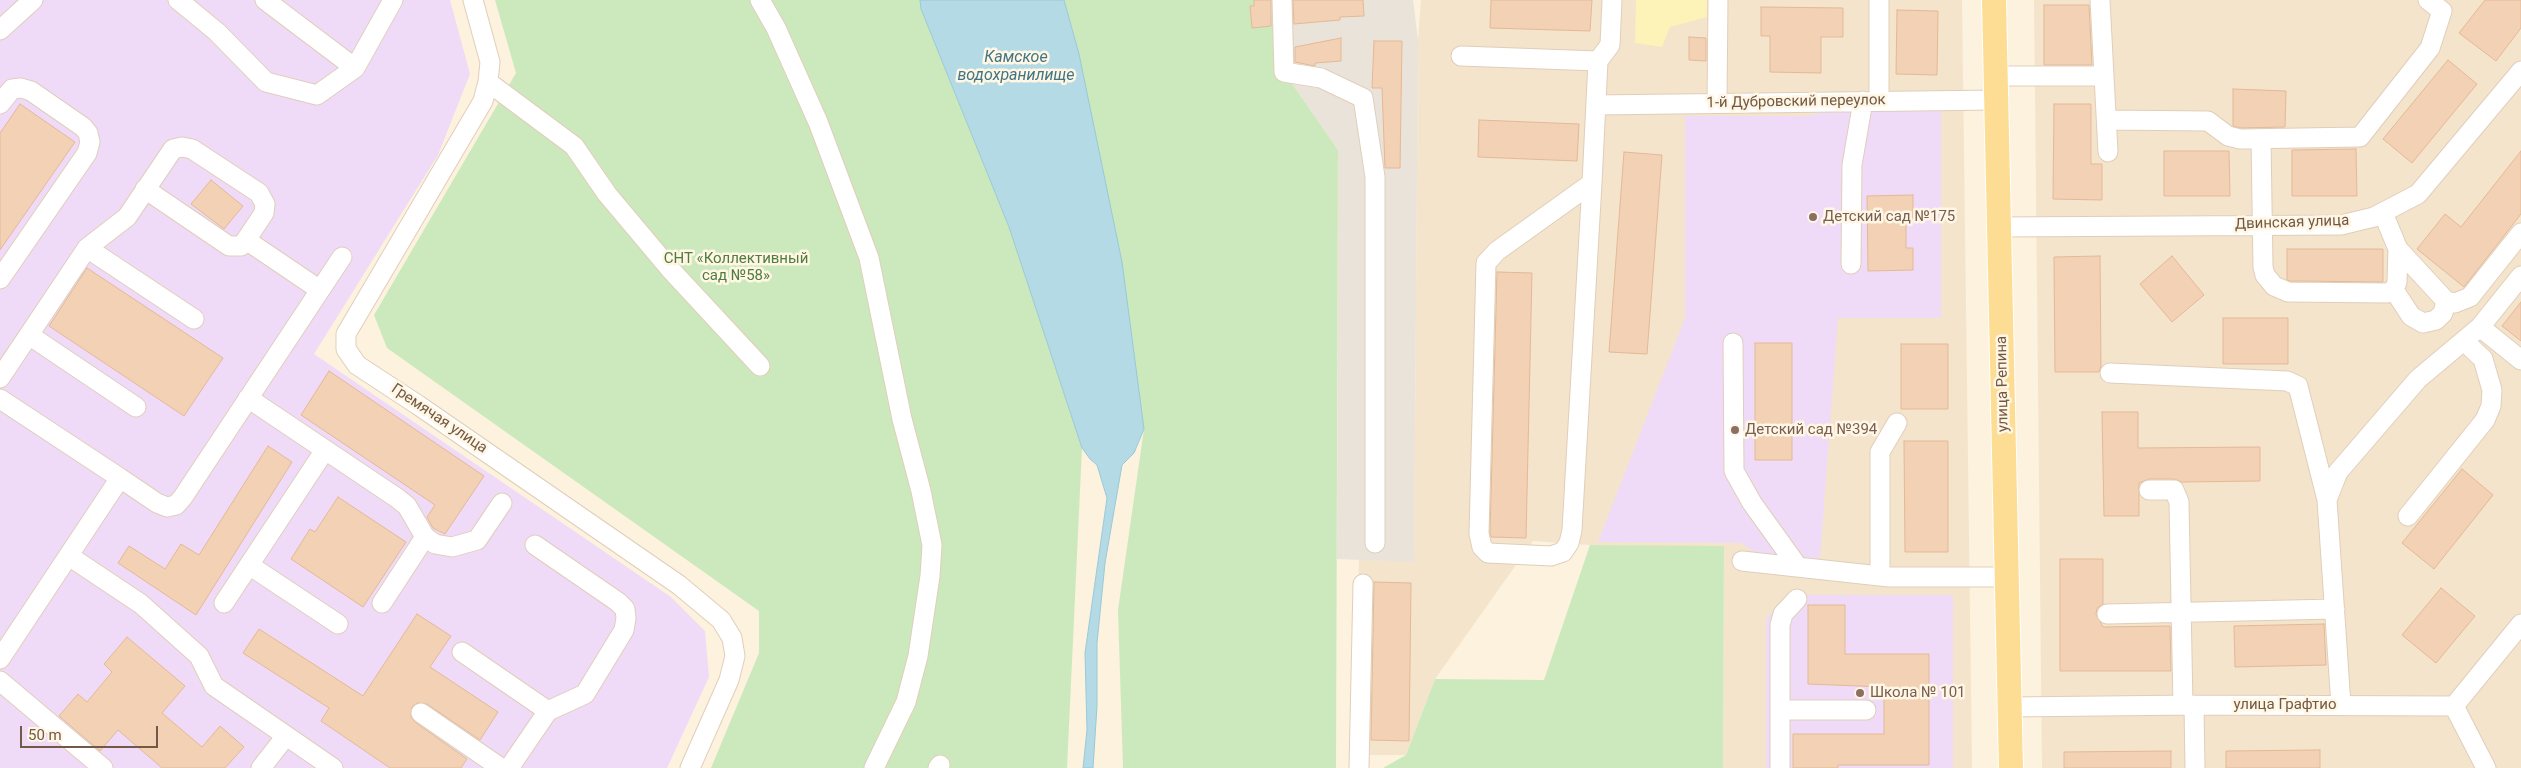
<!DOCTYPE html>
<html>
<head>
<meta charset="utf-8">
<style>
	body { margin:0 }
	#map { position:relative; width:2521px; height:768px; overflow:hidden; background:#fcf2dd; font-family:Roboto,sans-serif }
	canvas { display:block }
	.scale { position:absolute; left:20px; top:726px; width:138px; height:22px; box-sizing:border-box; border:2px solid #725946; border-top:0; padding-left:6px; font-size:15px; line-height:18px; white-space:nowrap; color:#725946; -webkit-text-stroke:4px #fff6e4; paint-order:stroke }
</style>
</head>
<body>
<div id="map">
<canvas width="2521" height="768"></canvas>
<div class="scale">50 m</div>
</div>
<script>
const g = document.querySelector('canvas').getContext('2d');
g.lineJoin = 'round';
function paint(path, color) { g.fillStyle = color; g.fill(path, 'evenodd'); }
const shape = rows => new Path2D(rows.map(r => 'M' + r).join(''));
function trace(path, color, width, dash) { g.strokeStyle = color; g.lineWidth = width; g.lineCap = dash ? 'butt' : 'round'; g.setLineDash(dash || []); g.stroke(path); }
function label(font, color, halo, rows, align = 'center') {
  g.font = font + ' Roboto,sans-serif'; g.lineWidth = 5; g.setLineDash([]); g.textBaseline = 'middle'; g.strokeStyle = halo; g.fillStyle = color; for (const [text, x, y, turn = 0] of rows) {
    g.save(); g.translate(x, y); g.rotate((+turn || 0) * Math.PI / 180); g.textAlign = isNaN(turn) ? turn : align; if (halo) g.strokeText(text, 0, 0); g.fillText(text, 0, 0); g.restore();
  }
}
paint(shape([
	[1421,0,1962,0,1972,768,1723,768,1724,547,1590,545,1533,541,1435,679,1406,755,1354,755,1359,560,1414,561,1418,40],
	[2034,0,2521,0,2521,768,2042,768]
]), '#f4e4cc');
paint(shape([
	[1269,0,1413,0,1418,40,1414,562,1337,559,1338,150,1284,72,1270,20]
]), '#eae3da');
paint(shape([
	[0,0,450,0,470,74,438,155,314,354,671,597,705,631,709,677,667,768,0,768],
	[1849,107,1941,107,1941,318,1838,318,1820,558,1764,558,1741,543,1598,542,1685,318,1685,116,1806,116],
	[1788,595,1953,595,1953,768,1766,768,1766,619]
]), '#efdbf8');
paint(shape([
	[495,0,920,0,921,9,1009,227,1082,448,1067,768,711,768,759,653,759,611,387,348,374,315,516,73],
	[1064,0,1267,0,1284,72,1338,150,1336,768,1123,768,1118,610,1144,429,1079,54],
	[1590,545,1724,546,1723,768,1383,768,1406,755,1435,679,1544,680]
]), '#cce9bd');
paint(shape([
	[1636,0,1707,0,1707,17,1670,27,1662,47,1635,43]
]), '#fdf2b7');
const water = shape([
	[920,0,1064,0,1079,54,1122,262,1144,429,1134,453,1122,465,1105,563,1097,643,1097,706,1093,768,1083,768,1087,730,1085,653,1107,498,1097,465,1090,459,1082,448,1009,227,921,9,920,0]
]);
paint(water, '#b3dae5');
trace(water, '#99c9d7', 1);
const building = shape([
	[1254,0,1271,0,1271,26,1252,28,1250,6,1254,6,1254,0],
	[1293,0,1363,0,1364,16,1340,17,1340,20,1294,24,1293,0],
	[1491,0,1592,0,1590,31,1490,28,1491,0],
	[2485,0,2521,0,2521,28,2496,61,2459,33,2485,0],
	[2044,5,2089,5,2092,65,2044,65,2044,5],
	[1761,7,1843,8,1843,37,1821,37,1821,73,1770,72,1770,36,1761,36,1761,7],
	[1897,10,1938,11,1937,75,1896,74,1897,10],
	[1689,37,1706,38,1706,61,1689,60,1689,37],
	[1341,38,1341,61,1315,63,1315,66,1295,62,1295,47,1341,38],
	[1374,41,1402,41,1400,168,1385,168,1382,88,1372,88,1374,41],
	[2448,60,2477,84,2412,163,2383,139,2448,60],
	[2233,89,2286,91,2285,127,2241,128,2233,126,2233,89],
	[20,104,75,142,0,250,0,133,20,104],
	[2054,104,2091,104,2091,164,2102,164,2102,200,2053,199,2054,104],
	[1479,120,1579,124,1577,161,1478,157,1479,120],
	[2356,149,2357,196,2292,196,2292,150,2356,149],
	[2164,151,2229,151,2230,196,2164,196,2164,151],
	[2521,151,2521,214,2464,287,2417,249,2445,214,2461,227,2521,151],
	[1624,152,1662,155,1647,354,1609,352,1624,152],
	[211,180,243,206,224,229,191,204,211,180],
	[1913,195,1913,219,1906,219,1906,248,1913,248,1913,270,1868,271,1867,196,1913,195],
	[2287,249,2383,249,2383,282,2290,281,2287,280,2287,249],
	[2100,256,2101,366,2099,372,2055,372,2054,257,2100,256],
	[2172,256,2204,295,2172,322,2140,284,2172,256],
	[87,268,223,358,184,416,49,326,87,268],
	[1497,272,1532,273,1526,538,1491,537,1490,533,1497,272],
	[2521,302,2521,341,2502,326,2521,302],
	[2223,318,2288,318,2288,364,2223,364,2223,318],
	[1755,343,1792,343,1792,460,1755,460,1755,343],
	[1901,344,1948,344,1948,409,1901,409,1901,344],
	[329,371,484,476,445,534,433,528,427,517,435,505,301,415,329,371],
	[2102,412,2138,412,2138,448,2260,447,2260,481,2182,482,2174,479,2149,479,2139,483,2139,516,2104,516,2102,412],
	[1904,441,1948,441,1948,552,1905,552,1904,441],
	[268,446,292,462,196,615,118,563,129,546,165,569,181,544,199,555,268,446],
	[2462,469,2493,495,2434,569,2402,543,2462,469],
	[338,497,406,542,363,607,291,559,310,529,315,532,338,497],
	[2060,559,2103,559,2103,604,2097,608,2096,614,2103,627,2170,626,2171,671,2060,671,2060,559],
	[1374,582,1411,583,1409,741,1371,740,1374,582],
	[2441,588,2475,616,2436,663,2402,635,2441,588],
	[1808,605,1845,605,1845,654,1929,654,1929,765,1838,765,1838,768,1793,768,1793,734,1884,734,1884,687,1808,684,1808,605],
	[417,614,451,636,430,667,498,712,480,740,427,704,417,703,412,707,411,717,415,722,467,759,461,768,390,768,321,721,329,708,243,653,259,629,363,696,417,614],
	[2324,624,2326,665,2235,667,2234,626,2324,624],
	[127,637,185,686,162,713,202,747,220,726,244,747,225,768,162,768,118,730,100,751,59,716,78,694,87,702,112,672,104,664,127,637],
	[2320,750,2320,768,2226,768,2226,751,2320,750],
	[2171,751,2171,768,2064,768,2064,752,2171,751]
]);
paint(building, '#f2d1b5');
trace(building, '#e5b995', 1);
const minor = shape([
	[178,0,217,32,266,82,317,95,355,68,393,0],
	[265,0,355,68],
	[473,0,490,62,488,82,483,101,346,334,346,349,357,365,418,405,679,585,721,620,732,638,735,656,729,680,690,768],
	[760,0,776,28,818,122,869,258,902,419,921,491,932,545,930,576,918,656,906,702,874,768],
	[1282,0,1284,72,1321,78,1363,98,1375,177,1375,543],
	[2100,0,2108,152],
	[0,30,33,0],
	[1461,56,1598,61],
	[1996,76,2104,76],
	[488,82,574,146,607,194,670,269,760,366],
	[1879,101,1879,0],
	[1717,103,1718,0],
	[0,104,12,89,21,88,31,91,83,127,88,133,90,142,87,153,0,279],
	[1596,105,1996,100],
	[2107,120,2208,121,2228,136,2240,139,2360,137,2430,48,2442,11,2428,0],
	[2261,139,2263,267,2265,275,2274,286,2288,292,2387,293,2394,290,2397,282,2398,249],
	[1592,183,1497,251,1486,263,1479,534,1482,547,1488,553,1551,556,1563,552,1569,543,1572,530,1592,183,1598,61,1610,45,1612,0],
	[145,189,229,246,241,246,246,240],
	[2383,213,2398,249,2446,301,2455,303,2470,297,2521,233],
	[1999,227,2341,225,2374,217,2418,194,2521,71],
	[87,248,194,319],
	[1851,264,1852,165,1863,101],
	[2394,290,2411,316,2423,323,2436,320,2443,313,2446,301],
	[2480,327,2521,360],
	[29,335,136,407],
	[1733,343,1734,471,1752,503,1798,567],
	[2110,373,2287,381,2298,386,2327,500,2341,705],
	[0,378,87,248,127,217,173,149,182,147,192,149,259,193,265,204,264,213,246,240,320,290],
	[248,398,397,498,407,506,425,537,435,544,452,547,477,540,502,503],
	[0,399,120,478],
	[2149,490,2174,490,2179,502,2183,705],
	[2327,500,2338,472,2418,379,2480,327,2521,276],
	[2408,516,2485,420,2491,406,2492,390,2483,359,2464,341],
	[69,556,141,604,199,656,214,686,333,768],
	[1742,561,1889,577,2008,577],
	[249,565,338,624],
	[1880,576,1880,452,1897,423],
	[224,603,325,450],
	[382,603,425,537],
	[2107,614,2335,609],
	[462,652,548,711],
	[0,659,120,478,157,503,167,507,176,505,183,497,342,257],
	[0,681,103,768],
	[2194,705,2195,768],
	[2454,706,2486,768],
	[2010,707,2194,705,2454,706,2521,624],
	[1780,710,1866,710],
	[421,713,501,768],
	[261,768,286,736],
	[509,768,548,711,585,694,624,630,626,618,625,609,618,602,535,545],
	[938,768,940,765],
	[1359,768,1363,584],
	[1780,768,1780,625,1783,614,1797,599]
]);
const major = shape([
	[1994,0,2011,768]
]);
trace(minor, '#e0ceba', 21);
trace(major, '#fff', 26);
trace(minor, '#fff', 19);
trace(major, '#fddd94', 24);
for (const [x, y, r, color] of [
	[1813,217,5,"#8d6e63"],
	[1735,430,5,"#8d6e63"],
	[1860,693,5,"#8d6e63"]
]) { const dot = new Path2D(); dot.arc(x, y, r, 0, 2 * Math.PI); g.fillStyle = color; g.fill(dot); trace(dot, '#fff6e4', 2); }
label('15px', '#725946', '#fff6e4', [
	["1-й Дубровский переулок",1796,102,-1],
	["Двинская улица",2292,223,-2],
	["улица Репина",2003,384,-91],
	["Гремячая улица",439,419,34],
	["улица Графтио",2285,705]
]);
label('15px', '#785e54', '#fff6e4', [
	["Детский сад №175",1823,217],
	["Детский сад №394",1745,430],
	["Школа № 101",1870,693]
], 'left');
label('15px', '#4f7d40', '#fff6e4', [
	["СНТ «Коллективный",736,259],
	["сад №58»",736,276]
]);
label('italic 16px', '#407586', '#fff6e4', [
	["Камское",1016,58],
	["водохранилище",1016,76]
]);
</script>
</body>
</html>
